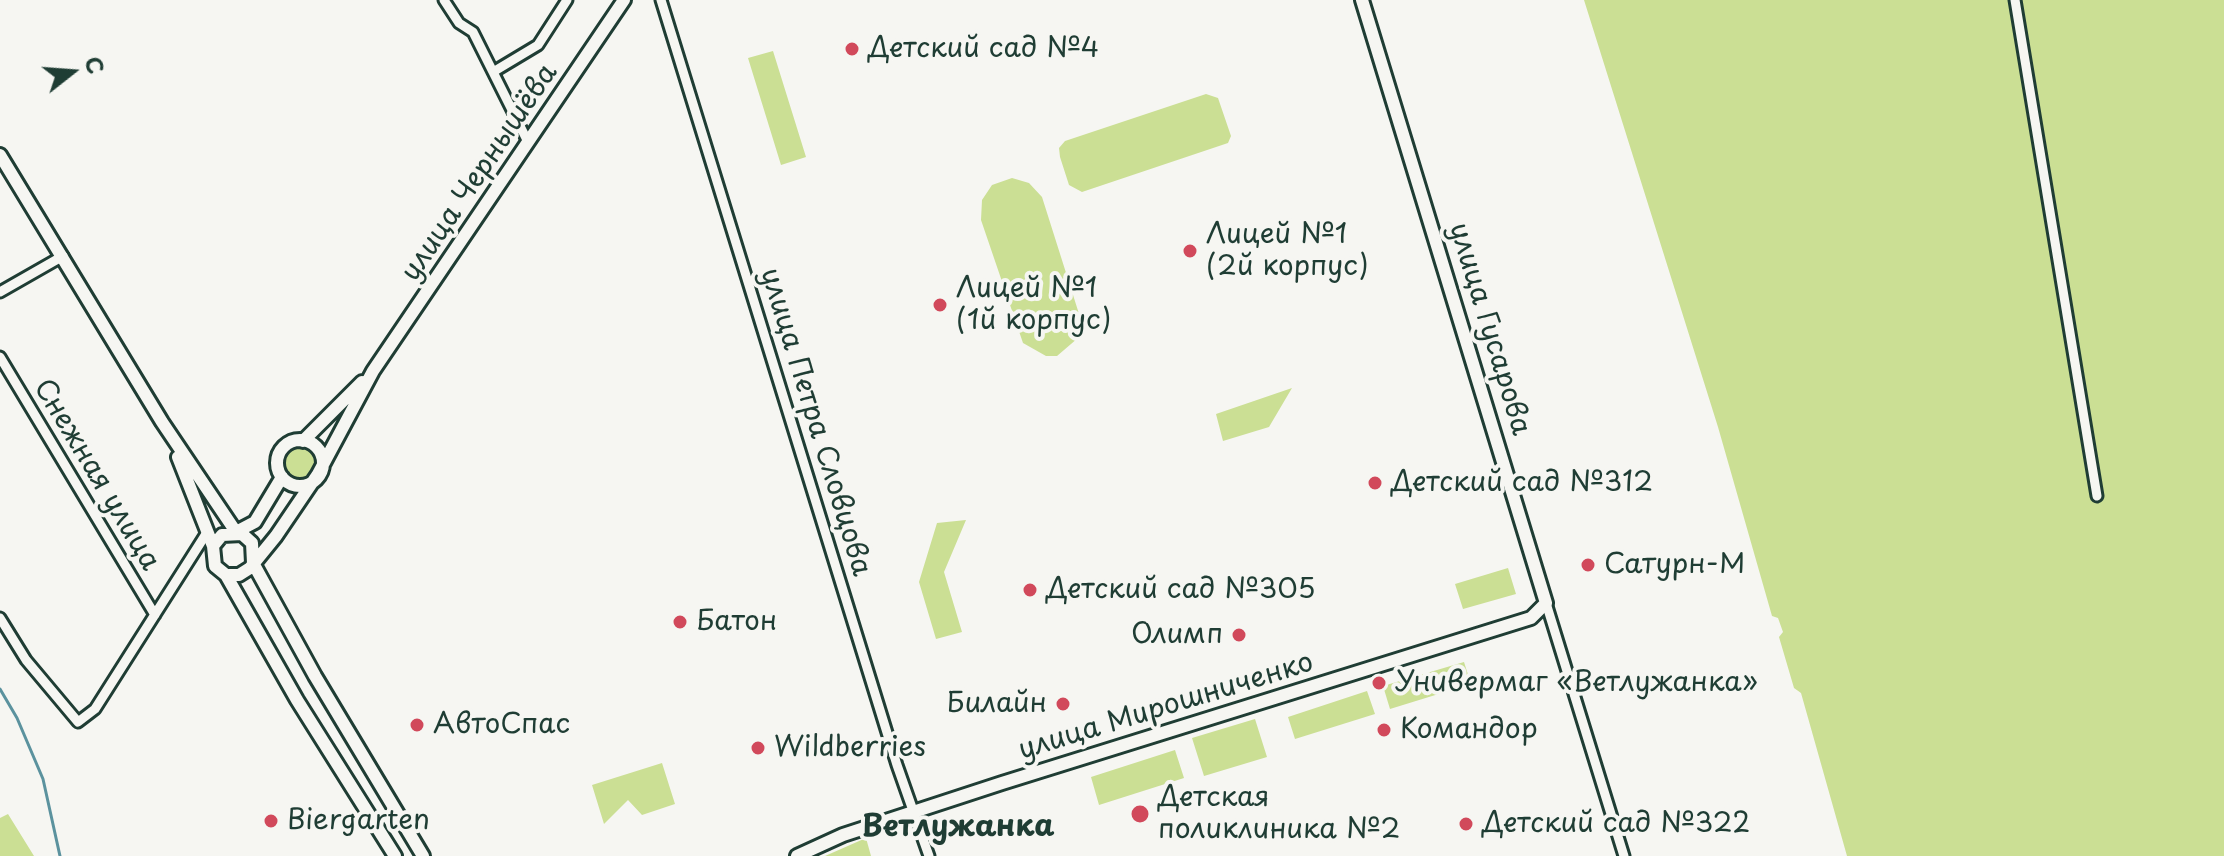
<!DOCTYPE html>
<html>
<head>
<meta charset="utf-8">
<style>
	body { margin:0 }
	#map { position:relative; width:2224px; height:856px; overflow:hidden; background:#f6f6f2; font-family:"Playpen Sans",sans-serif }
	canvas { display:block }
	.north { position:absolute; left:32px; top:32px; width:80px; height:80px; -webkit-text-stroke:6px #f6f6f2; paint-order:stroke; rotate:73deg; font-size:22px; font-weight:700; line-height:32px; text-align:center; color:#1f3d34 }
	.north::after { content:''; display:block; margin:auto; width:28px; height:36px; background:#1f3d34; clip-path:polygon(50% 0,100% 100%,50% 72%,0 100%) }
</style>
</head>
<body>
<div id="map">
<canvas width="2224" height="856"></canvas>
<div class="north">С</div>
</div>
<script>
const g = document.querySelector('canvas').getContext('2d');
g.lineJoin = 'round';
function paint(path, color) { g.fillStyle = color; g.fill(path, 'evenodd'); }
const shape = rows => new Path2D(rows.map(r => 'M' + r).join(''));
function trace(path, color, width, dash) { g.strokeStyle = color; g.lineWidth = width; g.lineCap = dash ? 'butt' : 'round'; g.setLineDash(dash || []); g.stroke(path); }
function label(font, color, halo, rows, align = 'center') {
  g.font = font + ' "Playpen Sans",sans-serif'; g.lineWidth = 8; g.setLineDash([]); g.textBaseline = 'middle'; g.strokeStyle = halo; g.fillStyle = color; for (const [text, x, y, turn = 0] of rows) {
    g.save(); g.translate(x, y); g.rotate((+turn || 0) * Math.PI / 180); g.textAlign = isNaN(turn) ? turn : align; if (halo) g.strokeText(text, 0, 0); g.fillText(text, 0, 0); g.restore();
  }
}
paint(shape([
	[1584,0,2224,0,2224,856,1847,856,1801,693,1794,688,1779,637,1783,632,1778,618,1772,616,1718,427],
	[773,51,806,157,781,165,748,58],
	[1206,94,1218,98,1231,136,1228,143,1082,192,1069,185,1060,157,1059,148,1065,141],
	[1012,178,1029,183,1042,197,1080,317,1078,338,1057,356,1046,356,1023,343,981,220,982,200,992,185],
	[1292,388,1269,427,1223,441,1216,414],
	'284 463a16 16 0 1 1 32 0a16 16 0 1 1-32 0Z',
	[966,520,944,572,962,632,936,639,919,582,937,523],
	[1508,568,1516,594,1463,609,1455,584],
	[1464,662,1471,684,1390,709,1383,686],
	[1367,691,1375,714,1295,739,1288,717],
	[1255,719,1267,757,1204,776,1192,738],
	[1175,750,1184,778,1099,805,1091,777],
	[662,763,675,804,642,815,628,800,604,824,592,785],
	[8,814,34,856,0,856,0,818],
	[866,838,871,856,825,856]
]), '#cbdf94');
trace(shape([
	[0,689,17,718,43,779,60,856]
]), '#5b929e', 3);
const street = shape([
	[444,0,459,23,473,32,528,142],
	[661,0,897,765,929,856],
	[2015,0,2097,496],
	[493,72,538,45,567,0],
	[0,292,63,256],
	[0,357,155,615],
	[1546,603,1624,856],
	[0,618,26,660,78,722,95,709,206,534]
]);
const secondary = shape([
	[0,155,162,422,236,532],
	'277 463a23 23 0 1 1 46 0a23 23 0 1 1-46 0Z',
	[303,441,362,382],
	[178,457,213,546],
	[236,532,255,522,282,477],
	[253,563,252,543,242,534,222,535,213,546,215,566,226,575,239,575,250,568,276,536,318,474,373,371,624,0],
	[253,563,315,676,423,856],
	[226,575,297,700,395,856],
	[797,856,843,835,1002,783,1531,618,1546,603,1362,0]
]);
trace(street, '#1f3d34', 15);
trace(secondary, '#1f3d34', 18);
trace(street, '#f6f6f2', 9);
trace(secondary, '#f6f6f2', 12);
for (const [x, y, r, color] of [
	[852,49,8,"#d1495b"],
	[1190,251,8,"#d1495b"],
	[940,305,8,"#d1495b"],
	[1375,483,8,"#d1495b"],
	[1588,565,8,"#d1495b"],
	[1030,590,8,"#d1495b"],
	[680,622,8,"#d1495b"],
	[1239,635,8,"#d1495b"],
	[1379,683,8,"#d1495b"],
	[1063,704,8,"#d1495b"],
	[417,725,8,"#d1495b"],
	[1384,730,8,"#d1495b"],
	[758,748,8,"#d1495b"],
	[1140,814,10,"#d1495b"],
	[271,821,8,"#d1495b"],
	[1466,824,8,"#d1495b"]
]) { const dot = new Path2D(); dot.arc(x, y, r, 0, 2 * Math.PI); g.fillStyle = color; g.fill(dot); trace(dot, '#f6f6f2', 3); }
label('28px', '#1f3d34', '#f6f6f2', [
	["Детский сад №4",868,49],
	["Лицей №1",1206,235],
	["(2й корпус)",1206,267],
	["Лицей №1",956,289],
	["(1й корпус)",956,321],
	["Детский сад №312",1391,483],
	["Сатурн-М",1604,565],
	["Детский сад №305",1046,590],
	["Батон",696,622],
	["Олимп",1223,635,"right"],
	["Универмаг «Ветлужанка»",1395,683],
	["Билайн",1047,704,"right"],
	["АвтоСпас",433,725],
	["Командор",1400,730],
	["Wildberries",774,748],
	["Детская",1158,798],
	["поликлиника №2",1158,830],
	["Biergarten",287,821],
	["Детский сад №322",1482,824]
], 'left');
label('28px', '#1f3d34', '#f6f6f2', [
	["улица Чернышёва",480,173,-56],
	["улица Гусарова",1489,329,73],
	["улица Петра Словцова",815,422,73],
	["Снежная улица",96,475,59],
	["улица Мирошниченко",1166,707,-17]
]);
label('bold 30px', '#1f3d34', '#f6f6f2', [
	["Ветлужанка",958,828]
]);
</script>
</body>
</html>
